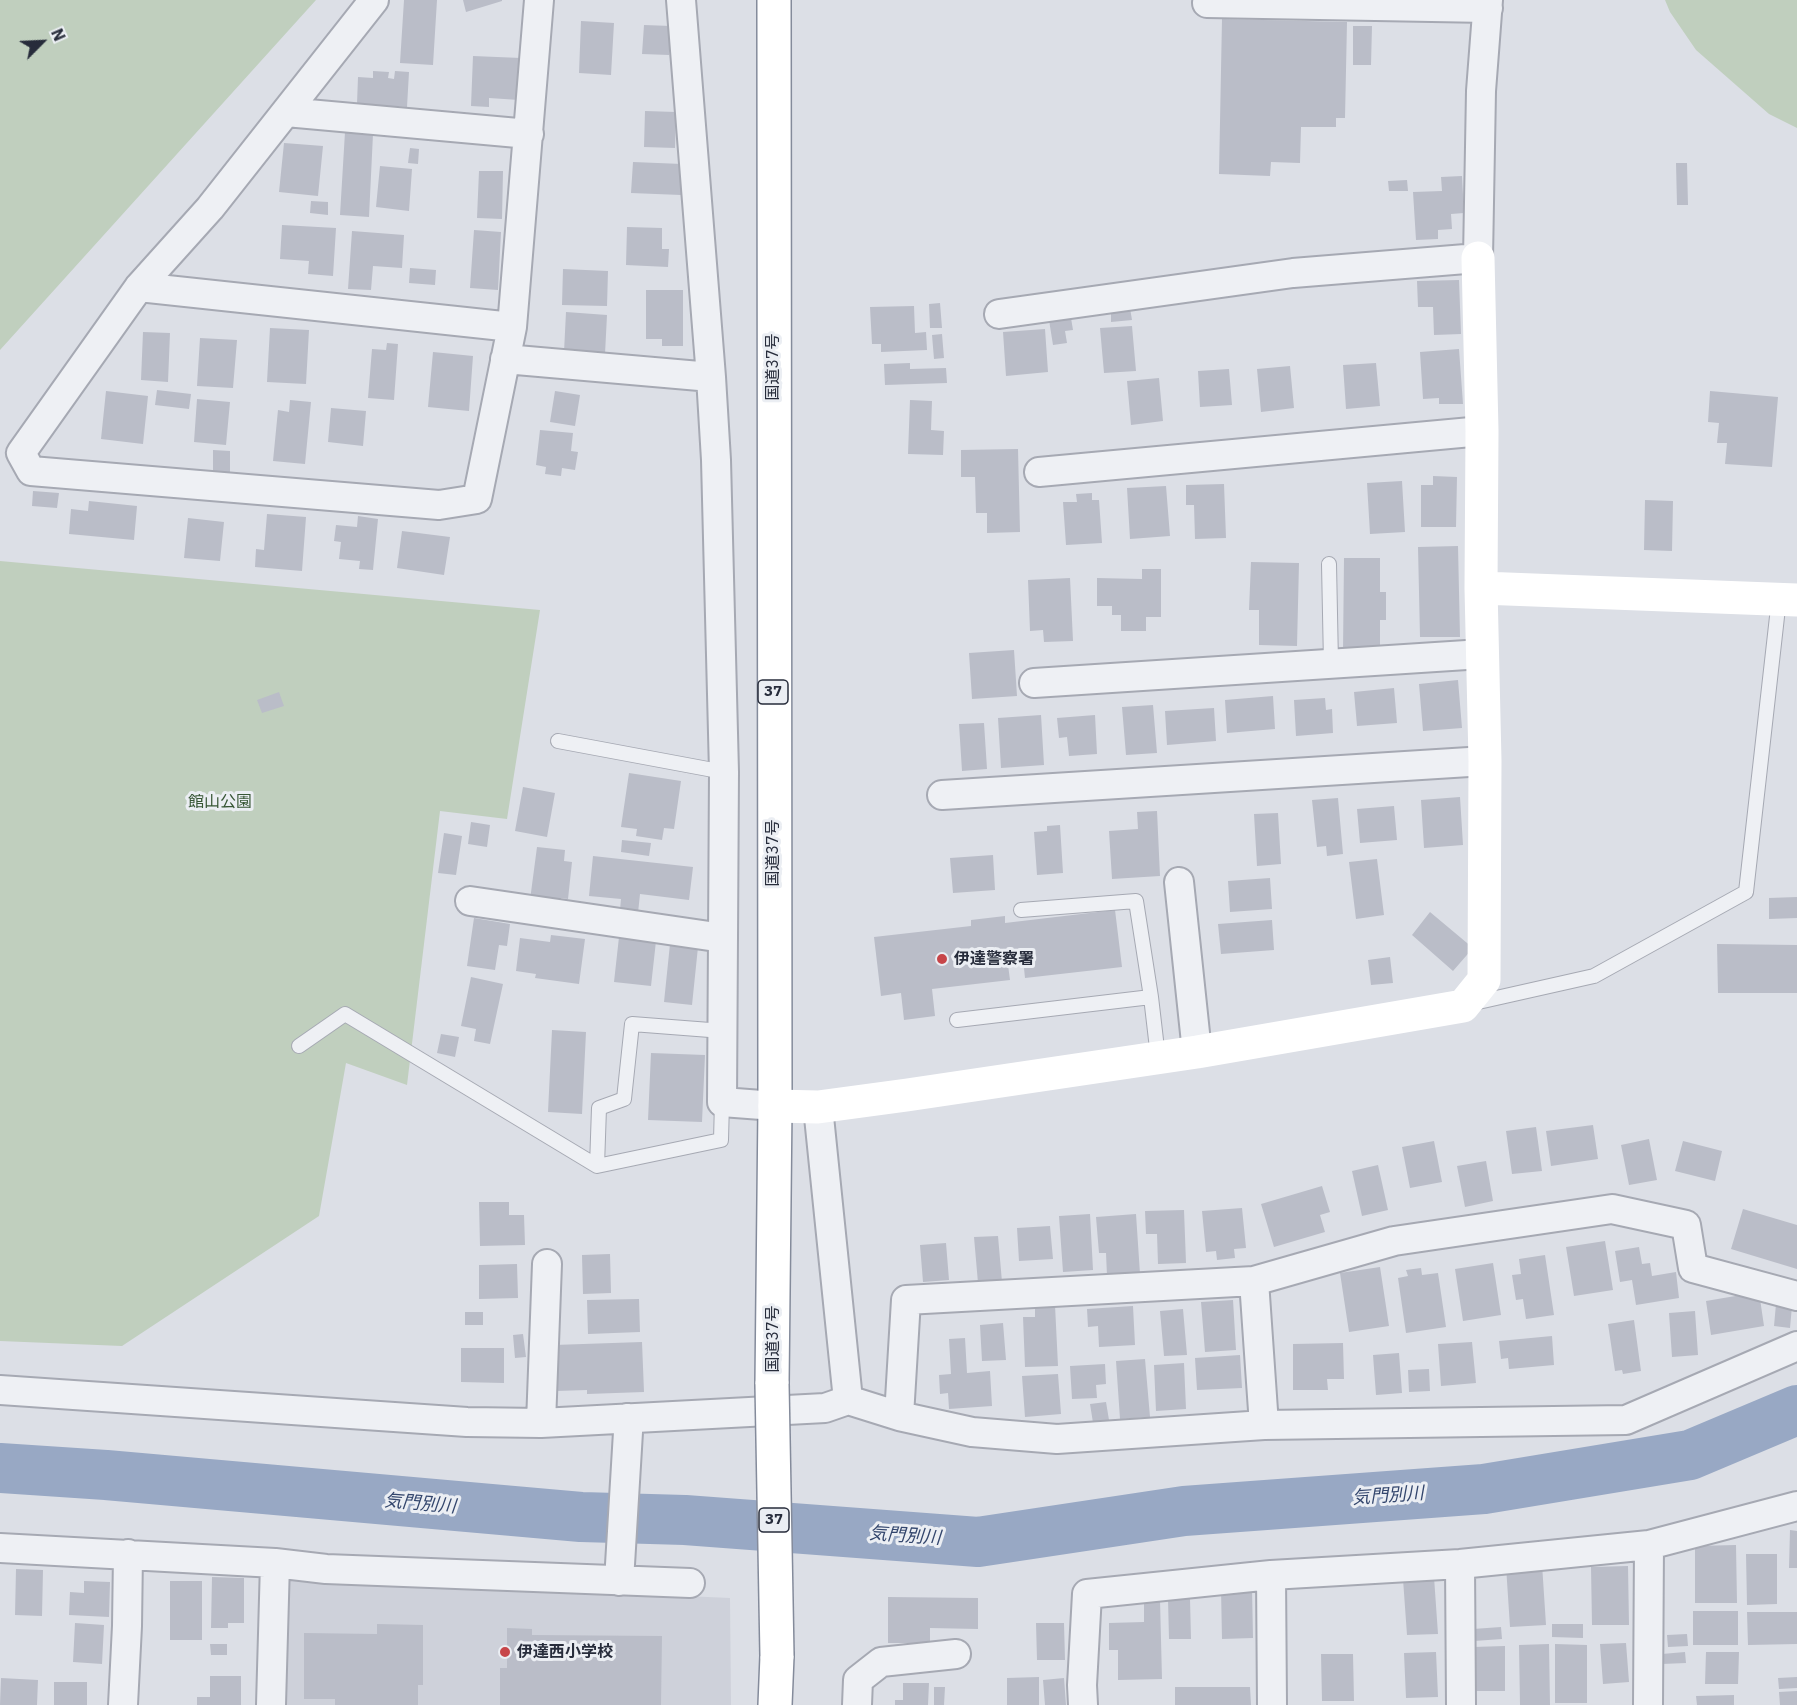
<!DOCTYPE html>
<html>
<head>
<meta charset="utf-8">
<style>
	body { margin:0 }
	#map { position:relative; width:1797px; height:1705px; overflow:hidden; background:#dcdfe6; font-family:"IBM Plex Sans",sans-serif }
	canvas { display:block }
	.north { position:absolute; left:12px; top:12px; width:60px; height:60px; -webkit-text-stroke:4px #ebeef3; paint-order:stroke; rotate:66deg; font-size:16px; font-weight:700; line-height:24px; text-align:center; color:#272c3b }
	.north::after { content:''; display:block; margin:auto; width:21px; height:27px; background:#272c3b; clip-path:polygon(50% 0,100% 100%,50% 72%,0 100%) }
</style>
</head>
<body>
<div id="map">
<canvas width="1797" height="1705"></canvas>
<div class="north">N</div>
</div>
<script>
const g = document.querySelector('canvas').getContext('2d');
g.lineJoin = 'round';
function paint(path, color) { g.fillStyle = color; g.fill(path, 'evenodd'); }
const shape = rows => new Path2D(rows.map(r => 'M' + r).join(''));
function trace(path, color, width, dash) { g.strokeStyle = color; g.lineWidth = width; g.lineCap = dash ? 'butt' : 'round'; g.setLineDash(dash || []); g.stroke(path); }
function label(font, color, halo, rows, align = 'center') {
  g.font = font + ' "IBM Plex Sans","Noto Sans JP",sans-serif'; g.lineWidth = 6; g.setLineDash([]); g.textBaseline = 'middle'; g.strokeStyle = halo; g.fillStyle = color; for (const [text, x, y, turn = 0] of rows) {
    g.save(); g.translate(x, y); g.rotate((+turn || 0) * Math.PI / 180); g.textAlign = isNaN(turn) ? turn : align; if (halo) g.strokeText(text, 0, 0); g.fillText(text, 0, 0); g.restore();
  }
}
paint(shape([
	[281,1578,730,1598,731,1705,279,1705]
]), '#ced1da');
paint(shape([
	[0,0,316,0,0,350],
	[1665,0,1797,0,1797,128,1769,114,1696,50,1670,12],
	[0,561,540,610,507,819,440,811,407,1085,346,1063,319,1216,122,1346,0,1341]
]), '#c0cfbe');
trace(shape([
	[0,1468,106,1475,581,1517,685,1520,978,1542,1184,1511,1484,1489,1690,1455,1797,1410]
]), '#98a8c4', 50);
paint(shape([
	[404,0,437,0,433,65,400,63],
	[463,0,502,0,502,1,466,12],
	[1222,19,1347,22,1345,118,1336,118,1336,127,1301,127,1300,163,1271,162,1270,176,1219,174],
	[581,21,614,23,611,75,579,73],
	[644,25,671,26,669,55,642,54],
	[1353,26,1372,26,1371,65,1353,65],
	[473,56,521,58,519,100,489,98,489,107,471,106],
	[373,71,389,72,388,78,394,79,395,71,409,72,407,107,357,104,358,77,373,78],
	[645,111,676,112,675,148,644,147],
	[345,132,373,134,369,217,340,215],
	[284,143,323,146,318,196,279,192],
	[410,148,419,149,418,164,408,163],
	[633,162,682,164,681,195,631,193],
	[1676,163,1687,163,1688,205,1677,205],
	[380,166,412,169,409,211,376,207],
	[479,171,503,171,502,219,477,218],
	[1462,176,1464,213,1451,214,1452,229,1438,230,1438,239,1416,240,1413,192,1442,191,1441,177],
	[1407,180,1408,191,1389,191,1388,181],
	[311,201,328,202,328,215,310,213],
	[282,225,336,228,333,276,308,274,309,261,280,259],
	[627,227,662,228,662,249,669,249,668,267,626,265],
	[474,230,501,232,498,290,470,288],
	[352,231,404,235,402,268,373,266,371,290,348,289],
	[410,268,436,270,435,285,409,283],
	[563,269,608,271,607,306,562,305],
	[1459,280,1461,334,1434,335,1433,307,1418,307,1417,281],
	[646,290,683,290,683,346,662,346,662,339,646,339],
	[940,303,942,328,930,328,929,304],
	[914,306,915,333,926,332,927,350,881,352,881,344,872,344,870,307],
	[1130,308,1132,320,1111,322,1111,309],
	[566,312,607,315,605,354,564,352],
	[1071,318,1073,330,1065,331,1067,343,1053,345,1049,320],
	[1132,326,1136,371,1104,373,1100,328],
	[270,328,309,330,306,384,267,382],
	[1045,329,1048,372,1006,376,1003,332],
	[143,332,170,333,168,382,141,380],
	[942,334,944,358,934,359,932,335],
	[200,338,237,340,233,388,197,386],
	[387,343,398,344,394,400,368,398,372,349,386,350],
	[1459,349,1463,404,1439,404,1439,398,1423,399,1420,352],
	[433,352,473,356,469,411,428,407],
	[910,363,910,369,946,368,947,383,885,385,884,364],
	[1376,363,1380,406,1346,409,1343,365],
	[1290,366,1294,408,1261,412,1257,369],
	[1229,369,1232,405,1200,407,1198,371],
	[1159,378,1163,421,1131,425,1127,381],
	[157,390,191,394,189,409,155,405],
	[106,391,148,396,143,444,101,439],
	[555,391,580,395,575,426,550,422],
	[1710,391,1778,397,1772,467,1725,464,1727,443,1717,443,1719,423,1708,422],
	[197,399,230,402,226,445,194,442],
	[290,400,311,402,305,464,273,461,278,410,289,412],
	[910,400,932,401,931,430,944,431,943,455,908,454],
	[331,408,366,411,363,446,328,442],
	[540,430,573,433,571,451,578,452,575,470,562,468,561,476,545,474,546,467,536,465],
	[1018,449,1020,532,987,533,987,513,976,513,975,477,961,477,961,450],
	[213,450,230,451,230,473,213,473],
	[1433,476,1457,477,1456,527,1421,527,1421,485,1433,485],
	[1402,481,1405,532,1370,534,1367,483],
	[1224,484,1226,538,1195,539,1194,505,1186,505,1186,485],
	[1166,486,1170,536,1130,539,1127,488],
	[33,491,59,493,57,508,32,506],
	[1092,493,1092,500,1099,500,1102,543,1066,545,1063,502,1077,502,1076,494],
	[1645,500,1673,501,1672,551,1644,550],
	[89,501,137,506,134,540,69,534,71,509,88,511],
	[267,514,306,517,302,571,255,567,256,549,264,550],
	[358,516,378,519,373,570,359,569,360,561,339,559,341,542,334,541,336,525,357,527],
	[188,518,224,522,220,561,184,558],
	[402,531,450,537,444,575,397,568],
	[1458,546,1460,637,1420,637,1418,547],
	[1344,558,1380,558,1380,592,1386,592,1386,620,1380,620,1380,652,1343,652],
	[1251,562,1299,563,1297,646,1259,645,1259,610,1249,610],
	[1142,569,1161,569,1161,617,1146,617,1146,631,1121,631,1121,615,1112,615,1112,606,1097,606,1097,578,1142,579],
	[1070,578,1073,641,1044,642,1043,630,1030,631,1028,580],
	[1014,650,1017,696,972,699,969,653],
	[1458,680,1462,728,1423,731,1419,684],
	[1394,688,1397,723,1357,726,1354,692],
	[279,692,284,706,262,713,257,700],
	[1273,696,1275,729,1227,733,1225,700],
	[1325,698,1326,710,1332,709,1333,733,1296,736,1294,700],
	[1153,705,1157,753,1126,755,1122,707],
	[1214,708,1216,741,1167,745,1165,711],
	[1041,715,1044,765,1001,768,998,718],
	[1095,715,1097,754,1069,756,1067,737,1059,738,1057,718],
	[984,723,987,769,962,771,959,724],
	[629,773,681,781,674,829,664,828,662,840,636,836,637,829,621,827],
	[523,787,555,793,547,837,515,831],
	[1460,797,1463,845,1424,848,1421,800],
	[1338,798,1343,854,1327,856,1326,846,1317,847,1312,800],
	[1394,806,1397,840,1360,843,1357,809],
	[1157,811,1160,876,1112,879,1109,831,1138,829,1137,812],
	[1278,813,1281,864,1257,866,1254,814],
	[471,822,490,825,487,847,468,844],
	[1060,825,1063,873,1037,875,1034,832,1047,831,1047,826],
	[444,833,462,836,456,875,438,873],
	[622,840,651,843,649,856,621,852],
	[537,847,565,850,564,861,572,862,568,899,561,898,561,903,530,900],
	[993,855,995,890,953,893,950,858],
	[593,856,693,867,689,900,640,894,638,913,620,910,621,899,589,896],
	[1377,859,1384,915,1356,919,1349,862],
	[1270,878,1272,909,1230,912,1228,881],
	[1797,897,1797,918,1769,919,1769,898],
	[1115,910,1122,967,1025,978,1022,949,1006,950,1010,980,932,989,935,1016,904,1020,901,993,881,996,874,937,971,926,971,920,1005,916,1005,923],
	[1430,912,1473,948,1453,971,1412,935],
	[474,918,510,924,507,946,499,945,495,970,467,966],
	[1272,920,1274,950,1221,954,1218,924],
	[551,935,585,939,579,984,535,978,536,974,516,971,520,938,550,942],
	[619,937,656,941,651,986,614,982],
	[670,944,698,947,692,1005,664,1002],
	[1717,944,1797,945,1797,993,1718,993],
	[1390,957,1393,983,1371,985,1368,960],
	[471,977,503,984,490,1044,474,1041,476,1029,461,1026],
	[552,1030,586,1032,582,1114,548,1112],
	[441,1034,459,1037,455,1057,437,1053],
	[651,1053,705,1055,702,1122,648,1120],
	[1593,1125,1598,1159,1551,1166,1546,1131],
	[1536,1127,1542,1171,1512,1174,1506,1131],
	[1649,1139,1657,1180,1629,1185,1621,1145],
	[1434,1141,1442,1182,1410,1188,1402,1147],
	[1683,1141,1722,1151,1715,1181,1675,1171],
	[1486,1161,1493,1201,1465,1207,1457,1166],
	[1378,1165,1388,1210,1362,1216,1352,1171],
	[1322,1186,1330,1212,1320,1215,1325,1232,1274,1247,1261,1204],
	[479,1202,509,1202,509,1215,524,1215,525,1245,480,1246],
	[1242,1208,1246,1248,1234,1249,1235,1258,1217,1260,1216,1251,1206,1252,1202,1211],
	[1743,1209,1797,1225,1797,1269,1731,1249],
	[1184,1210,1186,1263,1158,1264,1157,1234,1146,1234,1145,1211],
	[1090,1214,1093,1270,1063,1272,1059,1216],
	[1136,1214,1140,1274,1107,1276,1106,1253,1099,1253,1096,1217],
	[1050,1226,1053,1259,1019,1261,1017,1228],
	[998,1236,1002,1282,978,1283,974,1237],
	[1605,1241,1613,1290,1574,1296,1566,1247],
	[946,1243,949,1280,923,1282,920,1245],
	[1639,1247,1642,1264,1650,1263,1652,1276,1676,1272,1679,1298,1636,1305,1632,1280,1620,1282,1615,1251],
	[610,1254,611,1293,583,1294,582,1255],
	[1545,1255,1554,1315,1526,1319,1523,1299,1516,1300,1512,1275,1521,1274,1519,1259],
	[1493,1263,1501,1315,1463,1321,1455,1269],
	[517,1264,518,1298,479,1299,479,1265],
	[1380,1267,1389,1326,1349,1332,1340,1273],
	[1421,1268,1422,1275,1438,1273,1446,1327,1406,1333,1398,1278,1408,1276,1406,1270],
	[1759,1292,1764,1326,1711,1335,1706,1301],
	[639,1299,640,1332,588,1334,587,1300],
	[1233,1300,1236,1350,1205,1352,1201,1302],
	[1776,1304,1792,1306,1790,1328,1774,1326],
	[1055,1305,1058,1366,1025,1367,1023,1317,1035,1317,1035,1306],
	[1133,1306,1135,1345,1099,1347,1098,1326,1088,1327,1087,1309],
	[1183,1309,1187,1355,1164,1356,1160,1311],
	[1695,1311,1698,1355,1672,1357,1669,1313],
	[465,1312,483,1312,483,1325,465,1325],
	[1634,1320,1641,1371,1623,1374,1622,1370,1615,1371,1608,1324],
	[1003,1323,1006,1360,982,1361,980,1325],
	[523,1334,526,1357,515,1358,513,1335],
	[1552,1336,1554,1365,1509,1369,1508,1358,1501,1359,1499,1341],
	[965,1338,967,1373,990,1371,992,1406,949,1409,948,1393,940,1394,939,1375,951,1374,949,1339],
	[642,1342,644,1392,587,1394,587,1390,556,1391,554,1345],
	[1472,1342,1476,1383,1441,1386,1438,1344],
	[1343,1343,1344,1379,1327,1379,1328,1390,1293,1390,1293,1344],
	[461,1348,504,1348,504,1383,461,1382],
	[1399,1353,1402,1393,1376,1395,1373,1355],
	[1240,1355,1242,1388,1197,1390,1195,1358],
	[1145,1359,1150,1417,1120,1419,1116,1361],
	[1184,1363,1186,1409,1156,1411,1154,1365],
	[1105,1364,1106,1384,1096,1385,1097,1398,1072,1399,1070,1366],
	[1429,1369,1430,1391,1409,1392,1408,1370],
	[1058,1374,1061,1414,1025,1417,1022,1376],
	[1106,1402,1110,1426,1094,1429,1090,1404],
	[1790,1530,1797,1531,1797,1568,1789,1568],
	[1736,1545,1737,1603,1695,1603,1695,1546],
	[1746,1554,1777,1554,1777,1604,1747,1605],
	[1542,1564,1546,1625,1510,1627,1506,1566],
	[1628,1566,1629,1625,1592,1625,1591,1567],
	[16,1569,43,1570,42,1616,15,1615],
	[212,1577,244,1578,244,1623,228,1623,228,1628,211,1628],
	[1434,1577,1438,1634,1407,1635,1403,1579],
	[84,1581,110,1582,109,1617,69,1615,70,1592,84,1593],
	[170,1581,202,1581,202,1640,170,1640],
	[1252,1588,1253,1638,1222,1639,1221,1589],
	[888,1597,978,1598,978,1629,930,1628,930,1643,888,1643],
	[1168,1599,1190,1599,1191,1639,1169,1639],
	[1144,1600,1160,1600,1162,1679,1118,1680,1118,1650,1109,1650,1109,1623,1144,1622],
	[1693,1611,1738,1611,1738,1645,1693,1645],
	[1747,1612,1797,1612,1797,1644,1748,1645],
	[75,1623,104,1625,102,1664,73,1662],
	[1036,1623,1064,1623,1065,1660,1037,1660],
	[377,1624,423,1625,423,1685,418,1685,418,1705,335,1705,335,1699,304,1699,304,1633,377,1634],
	[1552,1624,1583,1624,1583,1638,1552,1637],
	[1501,1627,1502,1639,1474,1641,1473,1629],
	[507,1628,532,1629,532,1635,662,1636,661,1705,500,1705,500,1668,507,1668],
	[1687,1634,1688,1646,1668,1647,1667,1635],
	[1626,1643,1629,1682,1603,1684,1600,1644],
	[210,1644,227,1644,227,1655,211,1655],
	[1549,1644,1550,1705,1520,1705,1519,1645],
	[1555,1644,1587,1645,1587,1703,1555,1703],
	[1505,1646,1505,1691,1474,1691,1473,1647],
	[1436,1652,1438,1697,1406,1698,1404,1653],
	[1685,1652,1686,1663,1662,1664,1662,1654],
	[1706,1652,1739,1652,1738,1684,1705,1684],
	[1321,1654,1353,1654,1354,1701,1322,1701],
	[210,1676,241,1676,241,1705,197,1705,197,1697,210,1697],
	[1039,1677,1039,1705,1007,1705,1007,1678],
	[1797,1677,1797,1688,1779,1689,1778,1678],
	[1,1678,38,1680,37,1705,0,1705],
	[1064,1678,1066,1705,1045,1705,1043,1680],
	[54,1682,87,1682,87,1705,54,1705],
	[903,1683,929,1683,928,1705,895,1705,895,1700,903,1700],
	[934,1687,945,1687,944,1705,934,1705],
	[1175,1687,1250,1687,1251,1705,1175,1705],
	[1797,1691,1797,1705,1780,1705,1779,1692],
	[1734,1695,1734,1705,1697,1705,1696,1696]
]), '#babdc8');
const lane = shape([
	[1329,564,1331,663],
	[558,741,724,772],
	[1021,910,1136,901,1151,997],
	[1474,1003,1594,976,1746,892,1779,599],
	[957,1020,1151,997,1158,1057],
	[299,1046,345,1014,597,1166,721,1140,722,1102],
	[597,1166,599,1108,624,1099,632,1024,723,1031]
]);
const street = shape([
	[374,0,210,208,139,287,21,453,31,471,439,505,477,499,512,327,539,0],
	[681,0,711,377],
	[1207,3,1488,8],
	[286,112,529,134],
	[139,287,512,327],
	[999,314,1293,273,1478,258,1481,91,1488,0],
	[505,359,711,377,716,460,724,772,722,1102,775,1106],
	[1039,472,1482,431],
	[1034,683,1482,654],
	[942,795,1485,761],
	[1179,882,1197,1052],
	[470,901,723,938],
	[818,1107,848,1400,899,1416,972,1432,1057,1439,1264,1425,1626,1420,1797,1346],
	[1254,1281,1394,1241,1612,1209,1686,1225,1693,1268,1797,1296],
	[0,1390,467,1422,541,1423,825,1408,848,1400],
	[899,1416,906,1300,1254,1281,1264,1425],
	[541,1423,547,1264],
	[0,1548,275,1563,326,1569,690,1583],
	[1460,1564,1461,1705],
	[1271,1575,1272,1705],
	[619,1581,628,1432,627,1418],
	[123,1705,127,1626,128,1554],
	[271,1705,275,1563],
	[857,1705,858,1680,881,1662,956,1654],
	[1083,1705,1082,1685,1087,1594,1271,1575,1460,1564,1649,1545,1797,1506],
	[1648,1705,1649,1545]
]);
const highway = shape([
	[772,1384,775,1106,774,0],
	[775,1705,777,1656]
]);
trace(lane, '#a6a9b3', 16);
trace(street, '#a6a9b3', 32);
trace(highway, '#848b9b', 36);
trace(lane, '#eef0f4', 14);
trace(street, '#eef0f4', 28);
trace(shape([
	[1481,588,1797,600],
	[775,1106,818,1107,907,1095,1197,1052,1463,1006,1484,980,1485,761,1481,588,1482,431,1478,258]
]), '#fff', 33);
trace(highway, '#fff', 33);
const highwayBridge = shape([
	[772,1384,777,1656]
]);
trace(highwayBridge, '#848b9b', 36, []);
trace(highwayBridge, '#fff', 33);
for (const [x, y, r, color] of [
	[942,959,6,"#c74549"],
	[505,1652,6,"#c74549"]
]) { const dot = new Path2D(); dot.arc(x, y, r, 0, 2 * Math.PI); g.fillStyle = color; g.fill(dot); trace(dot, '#ebeef3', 2); }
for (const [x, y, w] of [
	[773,692,30],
	[774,1520,30]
]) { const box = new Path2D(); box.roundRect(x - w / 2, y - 12, w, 24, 4.5); g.fillStyle = '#ebeef3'; g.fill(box); trace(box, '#272c3b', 1.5); }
label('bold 15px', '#272c3b', null, [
	["37",773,692],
	["37",774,1520]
]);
label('16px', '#272c3b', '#ebeef3', [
	["国道37号",773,367,-90],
	["国道37号",773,853,-90],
	["国道37号",773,1339,-90]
]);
label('16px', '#375635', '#ebeef3', [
	["館山公園",220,802]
]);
label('bold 16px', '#272c3b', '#ebeef3', [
	["伊達警察署",954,959],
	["伊達西小学校",517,1652]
], 'left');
label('italic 18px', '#33466d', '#ebeef3', [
	["気門別川",1388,1496,-4],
	["気門別川",420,1504,5],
	["気門別川",905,1536,4]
]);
</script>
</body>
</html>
